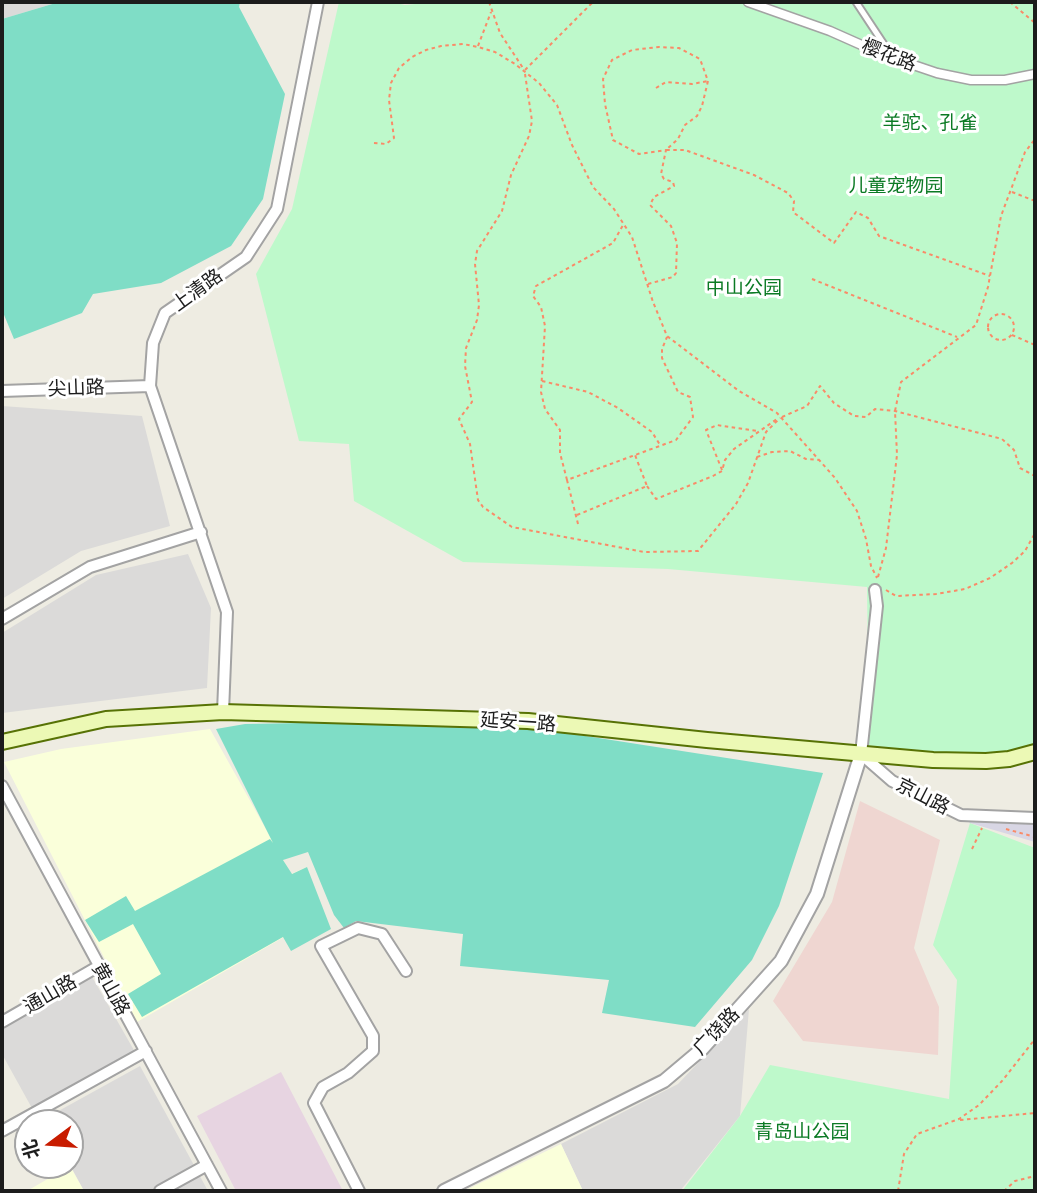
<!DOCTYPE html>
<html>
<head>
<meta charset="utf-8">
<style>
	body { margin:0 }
	#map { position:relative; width:1037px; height:1193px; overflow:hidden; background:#eeece2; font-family:Commissioner,"Noto Sans SC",sans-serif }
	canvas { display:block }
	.frame { position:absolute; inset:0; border:4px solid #1c1c1c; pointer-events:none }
	.north { position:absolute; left:14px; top:1109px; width:70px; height:70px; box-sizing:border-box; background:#fff; border:2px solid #a4a4a4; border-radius:50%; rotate:254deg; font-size:19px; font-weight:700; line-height:28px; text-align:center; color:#1c1c1c }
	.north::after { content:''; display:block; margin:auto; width:24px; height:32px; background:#c81c00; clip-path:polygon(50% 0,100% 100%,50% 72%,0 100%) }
</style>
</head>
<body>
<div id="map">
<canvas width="1037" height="1193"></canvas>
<div class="frame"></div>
<div class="north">北</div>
</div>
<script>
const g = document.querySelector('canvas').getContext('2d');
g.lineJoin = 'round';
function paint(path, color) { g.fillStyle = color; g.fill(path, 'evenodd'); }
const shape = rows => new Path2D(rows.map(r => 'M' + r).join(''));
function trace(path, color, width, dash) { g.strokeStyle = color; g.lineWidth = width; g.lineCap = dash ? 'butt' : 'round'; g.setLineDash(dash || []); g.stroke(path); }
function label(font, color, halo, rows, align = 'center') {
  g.font = font + ' Commissioner,"Noto Sans SC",sans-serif'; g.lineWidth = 6; g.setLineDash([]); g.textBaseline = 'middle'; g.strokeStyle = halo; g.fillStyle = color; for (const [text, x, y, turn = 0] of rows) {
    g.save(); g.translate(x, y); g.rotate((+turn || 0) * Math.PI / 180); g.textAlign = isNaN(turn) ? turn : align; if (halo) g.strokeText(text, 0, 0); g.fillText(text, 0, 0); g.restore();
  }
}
paint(shape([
	[2,2,59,2,2,19],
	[2,406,142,416,170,526,81,551,2,599],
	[188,554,211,608,207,688,2,713,2,633,96,575],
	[91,975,135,1052,33,1110,2,1054,2,1025],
	[749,1009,740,1116,680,1191,583,1191,561,1144,678,1084],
	[140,1066,208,1191,84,1191,70,1165,70,1123,47,1123,44,1119]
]), '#dbdad9');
paint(shape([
	[860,801,940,840,914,948,939,1007,938,1055,803,1041,773,1001,832,902]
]), '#efd6d1');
paint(shape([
	[281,1072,343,1191,236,1191,197,1116]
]), '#e7d4e1');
paint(shape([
	[210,729,291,874,307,867,284,937,137,1022,4,762,61,749],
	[561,1144,583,1191,464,1191],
	[70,1166,84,1191,27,1191]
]), '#faffda');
paint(shape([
	[339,2,392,2,405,5,435,2,1035,2,1035,752,995,762,869,747,867,587,668,569,463,562,354,501,349,444,299,441,256,274,292,209],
	[970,823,1035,848,1035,1191,682,1191,740,1116,770,1065,949,1099,957,980,933,945]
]), '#bef9cb');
paint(shape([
	[59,2,240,2,239,7,285,94,263,199,231,246,161,283,93,294,82,313,14,339,2,310,2,19],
	[361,722,528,727,823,773,779,906,752,960,695,1027,602,1013,609,980,460,966,463,934,356,921,344,928,334,915,308,852,283,860,292,874,307,867,331,929,291,951,283,937,142,1017,128,994,161,974,133,924,99,942,85,920,126,896,135,911,270,839,273,843,216,729,245,724]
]), '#7fddc6');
paint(shape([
	[961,815,1035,818,1035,842,970,823]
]), '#d8d6e4');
const service = shape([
	[856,2,893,58]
]);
const pedestrian = shape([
	[748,2,830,31,884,55,937,73,971,80,1005,80,1035,74]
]);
const minor = shape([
	[2,391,150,386],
	[875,590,877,606,861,754,892,781,961,815,1035,818],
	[2,619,90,567,201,532],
	[223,712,227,612,150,386,153,343,165,313,246,257,277,209,318,2],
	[2,786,221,1191],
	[2,1022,99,966],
	[2,1131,146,1051],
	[160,1191,207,1165],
	[359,1191,314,1103,323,1087,348,1073,373,1051,373,1036,321,946,358,928,382,934,406,971]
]);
const tertiary = shape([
	[444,1191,664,1081,702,1049,781,961,817,894,861,754]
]);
const secondary = shape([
	[2,742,106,719,223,712,528,721,707,740,933,760,986,761,1009,759,1035,752]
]);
trace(service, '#a3a3a3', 9);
trace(pedestrian, '#a3a3a3', 11);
trace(minor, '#a3a3a3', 14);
trace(tertiary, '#a3a3a3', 16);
trace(secondary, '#577205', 18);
trace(shape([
	[489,2,500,33,523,68],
	[1010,2,1035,23],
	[478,46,491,12],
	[525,70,593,2],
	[525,74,532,121,529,136,511,175,502,211,477,251,475,264,479,305,477,320,466,348,465,366,472,402,459,419,470,444,478,500,483,507,512,527,644,552,698,551,736,504,748,483,766,432,780,418],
	[656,88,666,82,692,84,708,81],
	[374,143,386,144,394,138,389,100,391,83,399,68,412,57,426,50,441,46,463,44,478,47,495,52,515,64,539,83,557,105,572,145,593,187,614,209,632,237,653,302,667,336,739,391,777,413,820,461,835,478,857,511,866,539,871,566,877,578],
	[1012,192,1035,201],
	[812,279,957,337],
	[648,284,673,277,676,273,677,243,671,226,650,205,654,197,674,186,673,182,664,179,661,174,666,150,639,154,613,140,605,104,603,79,612,60,632,50,659,47,679,48,700,59,708,81,702,106,697,116,685,125,678,139,666,150,685,150,754,175,788,193,794,201,793,212,834,243,856,212,868,218,879,236,990,276],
	'988 327a13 13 0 1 1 26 0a13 13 0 1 1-26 0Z',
	[1012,335,1035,345],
	[542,381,588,392,618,408,652,432,660,445],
	[782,417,807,406,820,386,834,403,854,416,866,417,875,409,895,411,1002,439,1014,450,1020,468,1035,476],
	[757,457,772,452,790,451,806,459,819,460],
	[722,470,706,430,717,425,757,431],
	[567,480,560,453,560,430,545,409,541,392,545,326,541,307,533,296,536,286,613,243,623,225],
	[647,486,656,499,713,476,722,471,725,460,734,449,777,419],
	[577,515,647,486,635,455],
	[578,524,567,480,676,440,693,417,690,397,678,392,662,358,662,349,667,337],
	[878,577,886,548,897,455,895,411,901,382,976,325,988,287,1001,216,1025,152,1035,139],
	[886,590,896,596,936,594,965,589,990,578,1012,563,1025,551,1035,533],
	[1006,829,1035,837],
	[972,849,982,828],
	[960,1120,1035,1113],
	[898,1191,904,1154,917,1134,959,1119,979,1105,1002,1081,1035,1039],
	[1004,1191,1015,1181,1035,1176]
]), '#f98b68', 2, [3.5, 3.5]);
trace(service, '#fff', 5);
trace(pedestrian, '#fff', 8);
trace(minor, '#fff', 10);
trace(tertiary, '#fff', 12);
trace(secondary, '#ecf9b5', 14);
label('19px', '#1c1c1c', '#fff', [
	["樱花路",889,55,21],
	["上清路",197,290,-36],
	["尖山路",76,388,-2],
	["延安一路",518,722,4],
	["京山路",923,796,27],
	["黄山路",111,989,61],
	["通山路",50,994,-30],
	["广饶路",716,1031,-46]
]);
label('19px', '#0b7a24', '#fff', [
	["羊驼、孔雀",930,123],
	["儿童宠物园",896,186],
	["中山公园",744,288],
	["青岛山公园",802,1132]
]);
</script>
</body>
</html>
